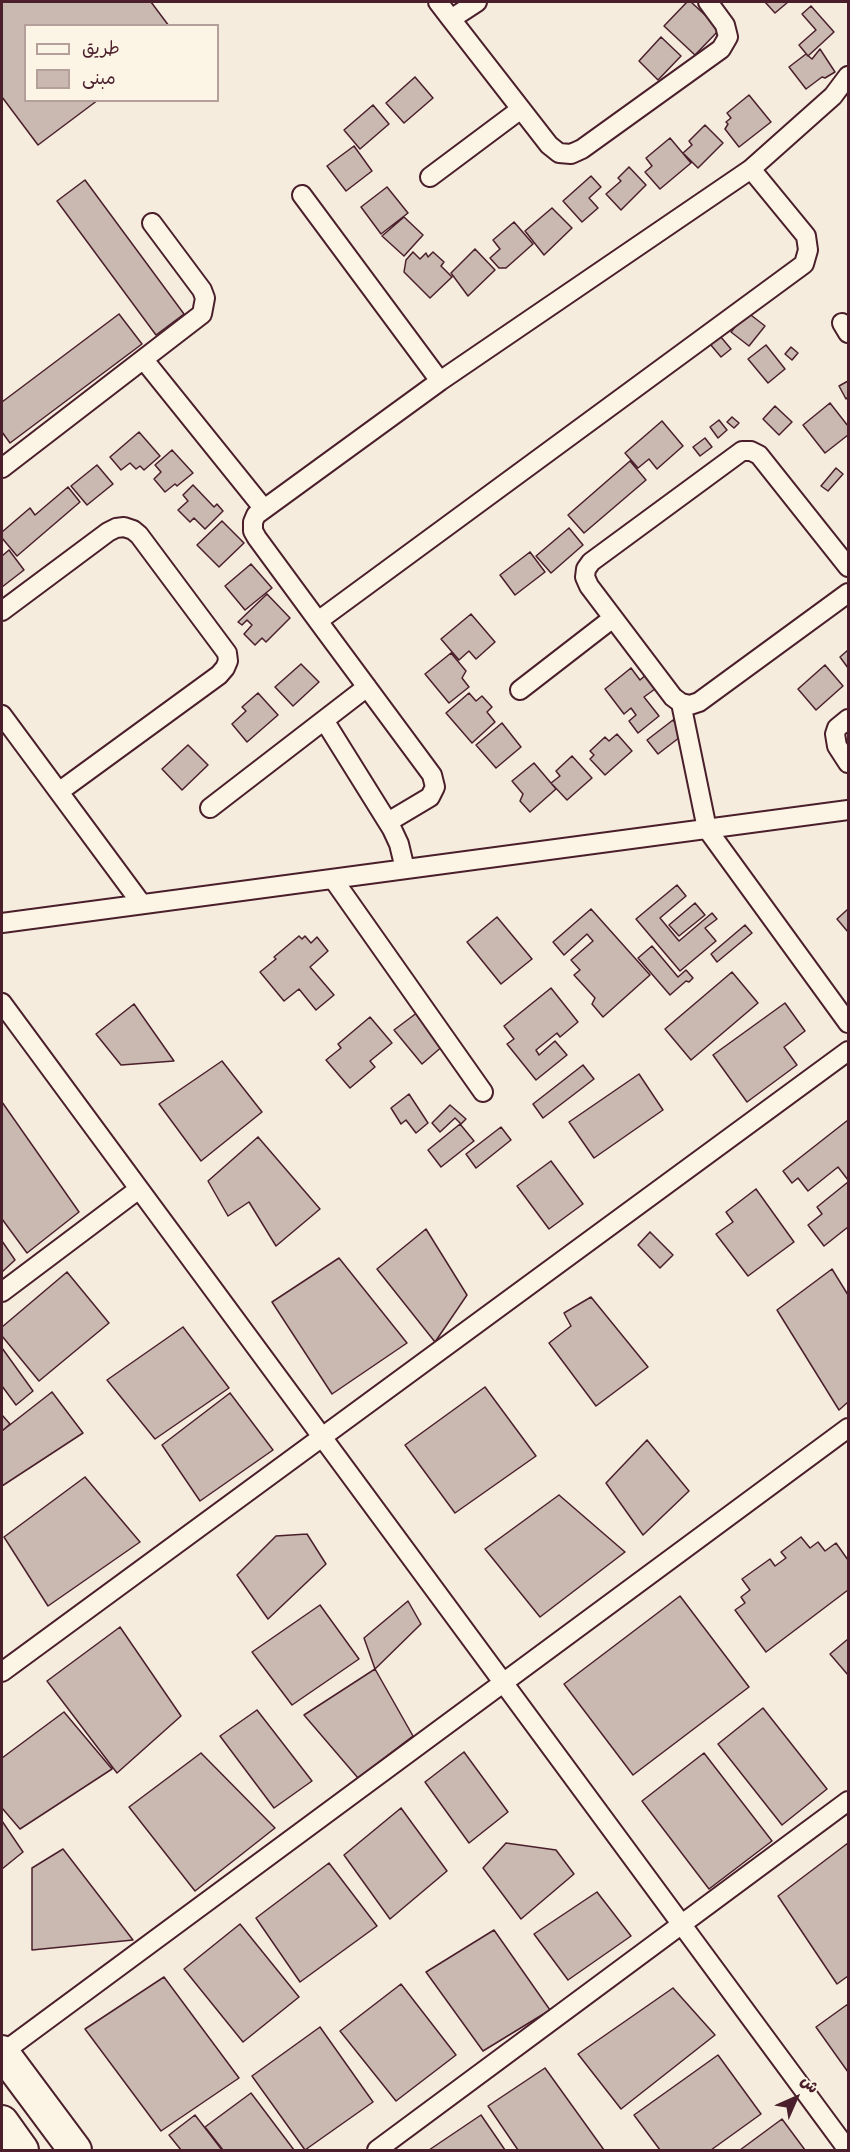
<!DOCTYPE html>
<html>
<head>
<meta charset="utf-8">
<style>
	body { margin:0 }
	#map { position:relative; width:850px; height:2152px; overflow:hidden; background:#f5ecde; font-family:Kalam,"Playpen Sans Arabic",sans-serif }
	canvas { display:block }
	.frame { position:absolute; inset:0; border:3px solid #4a1f2b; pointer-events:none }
	.legend { position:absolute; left:24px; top:24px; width:195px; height:78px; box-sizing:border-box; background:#fcf5e5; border:2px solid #b59f9b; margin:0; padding:8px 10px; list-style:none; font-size:18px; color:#4a1f2b }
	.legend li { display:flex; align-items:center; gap:12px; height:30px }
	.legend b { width:30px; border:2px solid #b59f9b }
	.north { position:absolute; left:766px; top:2068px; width:60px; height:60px; -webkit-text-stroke:4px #fcf5e5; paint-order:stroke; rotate:45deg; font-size:16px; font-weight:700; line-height:24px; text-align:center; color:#4a1f2b }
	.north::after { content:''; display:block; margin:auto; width:21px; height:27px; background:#4a1f2b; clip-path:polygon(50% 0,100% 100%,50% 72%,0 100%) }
</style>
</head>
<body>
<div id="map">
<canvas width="850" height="2152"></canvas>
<div class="frame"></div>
<ul class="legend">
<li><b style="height:8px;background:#fcf5e5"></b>طريق</li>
<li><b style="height:16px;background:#cab9b1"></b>مبنى</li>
</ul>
<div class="north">ش</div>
</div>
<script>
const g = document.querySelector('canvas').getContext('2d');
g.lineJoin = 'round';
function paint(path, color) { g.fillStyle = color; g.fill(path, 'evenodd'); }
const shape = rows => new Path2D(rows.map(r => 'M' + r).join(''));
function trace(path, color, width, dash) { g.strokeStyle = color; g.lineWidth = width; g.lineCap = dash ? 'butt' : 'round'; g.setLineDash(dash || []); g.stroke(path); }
const building = shape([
	[2,2,151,2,169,26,26,26,26,100,98,100,38,145,2,97,2,2],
	[687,2,691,2,720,29,695,55,664,26,687,2],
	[765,2,788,2,775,13,765,2],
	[811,6,834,32,808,56,799,45,816,30,802,14,811,6],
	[661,37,681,56,658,80,639,61,661,37],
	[820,49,835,72,825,78,822,77,806,89,789,67,806,54,812,59,820,49],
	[415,77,433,98,404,123,386,103,415,77],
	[749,95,771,122,739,147,725,129,728,124,726,122,731,118,727,113,749,95],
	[373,105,389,124,360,149,344,130,373,105],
	[705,125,723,143,698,168,683,153,692,145,689,141,705,125],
	[670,138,691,163,660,189,645,172,652,166,646,158,670,138],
	[354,146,372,171,346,191,327,166,354,146],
	[629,167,646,185,621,210,606,194,621,181,618,178,629,167],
	[591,176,601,187,589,198,598,208,582,222,563,201,591,176],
	[85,180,184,314,156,335,57,201,85,180],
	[387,187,408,213,381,234,361,207,387,187],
	[552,208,572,228,544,255,525,231,552,208],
	[404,217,423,235,404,256,382,236,404,217],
	[514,222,533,244,506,268,499,268,490,258,500,249,493,240,514,222],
	[475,249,495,270,468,296,451,273,475,249],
	[413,252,420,259,426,253,428,257,433,252,444,262,441,266,452,277,430,298,404,272,406,260,413,252],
	[747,312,765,326,749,346,731,332,747,312],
	[119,314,142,344,10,443,2,432,2,402,119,314],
	[715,330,731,349,721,357,705,338,715,330],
	[766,345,785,369,768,383,748,359,766,345],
	[791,347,798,353,792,360,785,354,791,347],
	[848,381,848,397,846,399,839,386,848,381],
	[830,403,848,426,848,435,825,453,803,425,830,403],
	[775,406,792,422,779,435,763,419,775,406],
	[732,417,739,423,734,428,727,422,732,417],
	[719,420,727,430,718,438,710,427,719,420],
	[662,421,683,446,657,469,649,459,638,468,625,453,662,421],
	[139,432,160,456,144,470,140,466,136,469,130,463,121,470,110,457,139,432],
	[705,438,712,447,700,456,693,447,705,438],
	[172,450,193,473,177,486,175,484,165,492,154,479,161,472,155,465,172,450],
	[630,461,646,480,584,533,568,515,630,461],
	[97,465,113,484,87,505,71,486,97,465],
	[836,468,843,474,828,491,821,486,836,468],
	[193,485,214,507,217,504,223,511,205,529,194,518,190,522,178,510,188,501,183,495,193,485],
	[68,487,80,502,17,556,2,538,2,532,30,508,35,515,68,487],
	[222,521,244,543,219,567,197,545,222,521],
	[569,528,583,545,551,573,536,556,569,528],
	[9,550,24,570,2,587,2,556,9,550],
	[530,552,545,572,515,595,500,575,530,552],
	[251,564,272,588,245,610,225,586,251,564],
	[267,594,290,618,266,642,262,638,255,645,244,634,252,625,247,620,242,625,238,622,267,594],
	[471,614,495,642,476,659,469,651,459,660,441,639,471,614],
	[848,650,848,668,840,657,848,650],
	[451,653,466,671,462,678,469,687,449,703,425,674,451,653],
	[301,664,319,682,293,706,275,687,301,664],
	[825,665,843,686,816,710,798,689,825,665],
	[631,668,640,680,648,673,659,686,644,697,659,716,638,733,629,721,636,715,631,708,624,714,605,689,631,668],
	[258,693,278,715,247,742,232,724,246,711,242,707,258,693],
	[469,693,476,701,482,696,492,707,487,712,495,722,472,743,446,713,469,693],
	[673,720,684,734,658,754,647,740,673,720],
	[502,723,521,747,496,768,476,745,502,723],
	[617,734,632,751,605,775,590,759,594,755,590,751,605,737,609,741,617,734],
	[188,745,208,765,182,790,162,769,188,745],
	[572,756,592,778,567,800,551,783,560,776,556,771,572,756],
	[534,763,556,789,530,812,520,801,523,794,512,781,534,763],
	[677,885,686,896,660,918,679,941,712,913,717,919,705,928,716,941,680,971,636,919,677,885],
	[695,903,705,915,679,936,669,925,695,903],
	[591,909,650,975,603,1017,592,1004,595,998,574,975,580,970,571,960,593,941,587,934,564,955,553,942,591,909],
	[848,909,848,932,837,919,848,909],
	[497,917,532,959,501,984,467,942,497,917],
	[745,925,752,933,717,962,711,954,745,925],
	[299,936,302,939,305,936,311,943,317,937,328,951,310,967,334,995,316,1010,299,989,284,1001,260,972,276,959,274,957,299,936],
	[652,946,678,977,686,970,693,978,689,982,686,981,670,995,638,958,652,946],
	[732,972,758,1003,691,1060,665,1029,732,972],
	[551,988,578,1022,560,1037,557,1033,536,1050,539,1055,555,1041,567,1055,536,1080,507,1044,514,1039,504,1026,551,988],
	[785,1003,805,1031,784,1047,797,1065,747,1102,713,1055,785,1003],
	[134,1004,174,1061,121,1065,96,1034,134,1004],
	[418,1012,444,1045,422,1064,394,1030,418,1012],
	[370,1017,392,1043,370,1061,375,1067,350,1088,326,1060,341,1048,338,1044,370,1017],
	[222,1061,262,1112,201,1161,159,1104,222,1061],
	[583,1065,594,1079,543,1118,533,1104,583,1065],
	[639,1074,663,1110,594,1158,569,1122,639,1074],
	[409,1094,428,1123,416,1133,406,1120,401,1124,391,1108,409,1094],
	[2,1102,79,1212,27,1253,2,1219,2,1102],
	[450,1105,466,1119,461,1124,455,1118,440,1132,432,1123,450,1105],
	[848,1120,848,1180,838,1167,808,1191,798,1178,792,1183,783,1171,848,1120],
	[460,1124,474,1141,441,1167,428,1150,460,1124],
	[501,1127,511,1140,476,1168,466,1154,501,1127],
	[258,1137,320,1209,276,1246,249,1202,228,1216,208,1181,258,1137],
	[551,1161,583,1204,549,1229,517,1186,551,1161],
	[848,1182,848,1227,824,1246,808,1225,822,1214,817,1207,848,1182],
	[756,1189,794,1242,748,1276,716,1234,733,1222,726,1212,756,1189],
	[426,1229,467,1295,435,1342,377,1269,426,1229],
	[650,1232,673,1255,660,1268,638,1245,650,1232],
	[2,1241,15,1260,2,1272,2,1241],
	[339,1258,407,1343,332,1394,272,1302,339,1258],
	[832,1269,848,1295,848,1402,839,1410,777,1310,832,1269],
	[67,1272,109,1323,39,1381,2,1336,2,1327,67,1272],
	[591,1297,648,1367,596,1406,549,1343,571,1326,564,1313,591,1297],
	[183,1327,229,1388,155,1439,107,1380,183,1327],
	[2,1348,33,1391,16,1405,2,1386,2,1348],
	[485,1387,536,1456,455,1513,405,1445,485,1387],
	[52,1392,83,1433,2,1486,2,1431,52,1392],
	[230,1393,273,1450,200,1501,162,1445,230,1393],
	[2,1415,10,1424,2,1431,2,1415],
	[647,1440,689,1491,643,1535,606,1483,647,1440],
	[85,1477,140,1542,48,1606,4,1537,85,1477],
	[559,1495,625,1552,540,1617,485,1549,559,1495],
	[307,1534,326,1564,268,1619,237,1575,276,1536,307,1534],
	[801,1537,810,1548,818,1542,825,1551,836,1543,848,1560,848,1590,766,1652,735,1610,745,1603,741,1597,750,1590,742,1579,770,1559,775,1566,786,1558,781,1552,801,1537],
	[680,1596,749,1687,633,1775,564,1684,680,1596],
	[408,1601,421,1624,375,1669,364,1638,408,1601],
	[320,1605,359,1659,292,1705,252,1652,320,1605],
	[120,1627,181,1716,117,1773,47,1681,120,1627],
	[848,1639,848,1675,830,1654,848,1639],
	[375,1669,413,1736,358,1778,304,1715,375,1669],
	[763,1708,827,1789,782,1825,718,1744,763,1708],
	[257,1710,312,1781,274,1808,220,1736,257,1710],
	[64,1712,112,1769,20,1829,2,1808,2,1758,64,1712],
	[464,1752,508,1812,469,1843,425,1782,464,1752],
	[201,1753,275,1828,195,1891,129,1807,201,1753],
	[704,1753,772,1841,709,1889,642,1801,704,1753],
	[401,1808,447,1871,390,1919,344,1855,401,1808],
	[2,1821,23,1852,2,1869,2,1821],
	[506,1843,556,1850,574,1874,521,1919,483,1868,506,1843],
	[848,1843,848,1976,837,1984,778,1896,848,1843],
	[63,1849,133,1940,32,1950,32,1868,63,1849],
	[329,1863,377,1926,300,1982,256,1918,329,1863],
	[597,1892,631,1936,568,1980,534,1934,597,1892],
	[240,1924,299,1997,243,2042,184,1969,240,1924],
	[494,1930,550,2010,483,2051,426,1972,494,1930],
	[164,1977,239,2078,161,2131,85,2029,164,1977],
	[401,1984,456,2055,396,2101,340,2031,401,1984],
	[673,1988,715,2035,621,2109,578,2054,673,1988],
	[848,2004,848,2072,816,2027,848,2004],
	[320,2027,373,2102,305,2150,252,2076,320,2027],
	[718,2055,761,2114,711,2150,660,2150,634,2115,718,2055],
	[545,2068,604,2150,518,2150,488,2106,545,2068],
	[251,2093,294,2150,223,2150,205,2127,251,2093],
	[195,2115,222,2150,181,2150,169,2135,195,2115],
	[481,2115,505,2150,429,2150,481,2115],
	[782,2119,805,2150,740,2150,782,2119]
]);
paint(building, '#cab9b1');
trace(building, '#4a1f2b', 1.5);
const minor = shape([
	[438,2,451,19],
	[477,2,451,19,549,145,559,153,571,154,582,149,721,49,728,37,725,25,708,2],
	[751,169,833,96,848,76],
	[430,177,521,109],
	[302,195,440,381],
	[842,323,848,333],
	[144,360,264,509],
	[2,468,202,314,205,298,202,290,152,223],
	[848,567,759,455,751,451,742,451,591,562,586,569,585,577,589,586,673,697,681,703,690,705,699,702,848,593],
	[2,611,108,532,116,528,124,527,133,530,139,535,227,653,228,661,225,668,219,675,60,791],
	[318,621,804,264,808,250,806,236,751,169,440,381,256,515,253,522,253,531,257,538,318,621,432,775,435,787,430,797,388,822],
	[520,690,613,618],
	[681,703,707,829,848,1023],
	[2,715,141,903],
	[848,719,837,728,835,734,837,746,848,763],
	[324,720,392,829,399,844,405,869],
	[210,808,367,687],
	[333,879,483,1092],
	[2,923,848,810],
	[2,1003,848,2150],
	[2,1292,139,1189],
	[2,1672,848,1051],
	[2,2053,848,1428],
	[377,2150,848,1801]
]);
const trunk = shape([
	[2,2052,75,2150],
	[2,2122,22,2150]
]);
trace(minor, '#4a1f2b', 22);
trace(trunk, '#4a1f2b', 36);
trace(minor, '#fcf5e5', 18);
trace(trunk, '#fcf5e5', 32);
</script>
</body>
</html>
